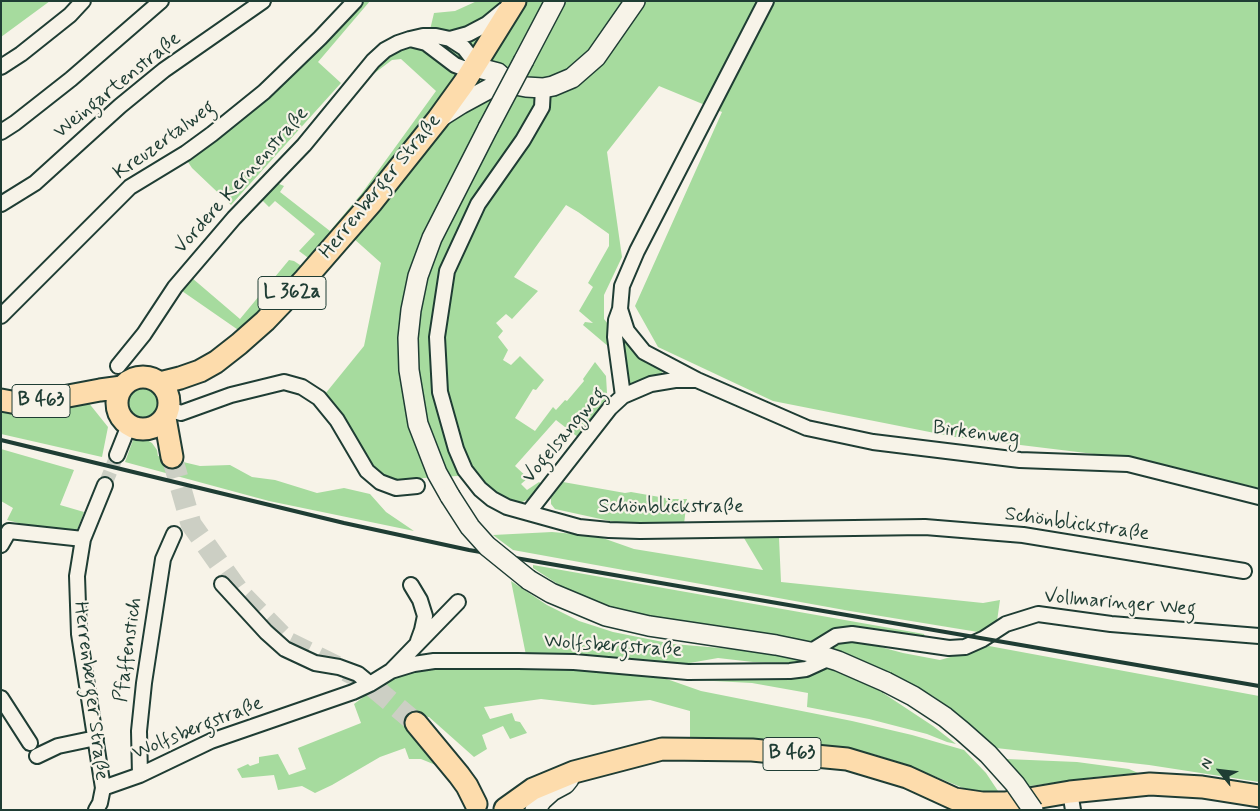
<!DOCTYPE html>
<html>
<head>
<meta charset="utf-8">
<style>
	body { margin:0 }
	#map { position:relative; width:1260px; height:811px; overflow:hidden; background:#f7f3e8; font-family:Mynerve,sans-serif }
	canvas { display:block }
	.frame { position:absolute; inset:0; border:2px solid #1f3d34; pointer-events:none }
	.north { position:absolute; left:1195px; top:746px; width:50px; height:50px; -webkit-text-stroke:4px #f7f3e8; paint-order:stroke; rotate:299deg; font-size:14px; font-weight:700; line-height:20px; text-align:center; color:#1f3d34 }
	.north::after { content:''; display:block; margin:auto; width:18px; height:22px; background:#1f3d34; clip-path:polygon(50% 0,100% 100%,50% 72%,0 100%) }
</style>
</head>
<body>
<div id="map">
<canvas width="1260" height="811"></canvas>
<div class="frame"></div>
<div class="north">N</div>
</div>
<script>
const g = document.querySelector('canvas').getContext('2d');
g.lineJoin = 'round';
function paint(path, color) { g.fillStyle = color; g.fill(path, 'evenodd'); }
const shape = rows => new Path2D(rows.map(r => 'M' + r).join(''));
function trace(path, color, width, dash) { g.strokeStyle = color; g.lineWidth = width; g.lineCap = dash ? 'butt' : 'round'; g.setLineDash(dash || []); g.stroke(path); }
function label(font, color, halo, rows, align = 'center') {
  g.font = font + ' Mynerve,sans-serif'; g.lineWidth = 4.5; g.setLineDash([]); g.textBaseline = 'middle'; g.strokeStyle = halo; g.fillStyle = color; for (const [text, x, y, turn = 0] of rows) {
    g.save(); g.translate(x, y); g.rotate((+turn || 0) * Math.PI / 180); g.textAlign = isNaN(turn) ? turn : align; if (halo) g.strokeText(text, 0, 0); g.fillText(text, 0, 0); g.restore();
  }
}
paint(shape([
	[1,1,50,1,1,37],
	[350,1,370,1,318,62,341,83,231,205,192,168,182,153,265,84],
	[477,1,1259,1,1259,488,1135,459,955,437,773,401,658,347,635,306,722,112,659,86,607,152,622,257,604,295,604,319,608,324,611,331,609,347,583,325,585,322,593,323,579,311,593,287,588,283,609,246,609,234,578,212,566,205,514,277,538,291,512,319,506,314,496,323,503,331,498,337,508,350,503,360,511,365,520,356,544,380,536,390,533,389,515,418,535,431,553,407,556,410,565,400,567,401,584,381,583,379,595,362,606,376,607,393,605,403,579,438,556,420,515,466,528,478,521,484,527,490,539,482,542,484,533,497,518,504,499,498,474,475,391,480,376,472,365,460,325,394,364,346,381,263,353,238,311,260,299,251,315,234,275,201,269,207,262,200,277,183,284,186,280,192,330,231,362,193,436,91,401,59,392,60,372,75,376,68,396,51,411,48,425,51,434,13,455,11],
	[289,260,294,261,300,265,301,271,244,334,182,291,192,278,240,319],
	[621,336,628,342,639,357,646,363,661,370,664,376,634,385,627,383],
	'123 403a20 20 0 1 1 40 0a20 20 0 1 1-40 0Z',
	[88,402,108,427,102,457,1,434,1,407],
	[142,437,152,443,157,450,158,456,200,466,230,465,252,477,275,480,317,493,344,488,370,494,386,512,414,531,269,501,125,462,133,440],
	[1,449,74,470,60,505,84,512,76,533,49,531,7,520,13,508,1,501],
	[563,482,625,493,631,492,671,499,687,499,684,524,619,523,555,509,551,504,551,498],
	[552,532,597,536,634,549,763,570,744,538,779,538,781,582,983,603,1000,600,997,621,978,632,850,611,513,550,493,535],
	[533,565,924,634,926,640,823,639,811,642,787,637,682,624,609,608,567,590,533,568],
	[511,581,547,605,579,621,613,632,673,644,780,653,805,659,803,662,797,663,753,662,718,658,661,668,661,677,701,691,852,721,912,735,964,750,986,773,998,791,980,792,963,788,905,764,873,754,749,738,690,737,690,711,650,700,593,705,541,699,484,707,490,719,512,713,515,721,520,722,527,733,510,739,503,726,482,735,487,749,474,757,429,717,417,716,405,725,415,734,443,768,421,759,409,759,405,748,380,757,332,785,315,793,302,786,278,790,274,775,242,778,237,769,248,764,250,766,259,763,259,757,278,754,289,775,306,769,298,748,361,723,354,704,386,680,427,668,528,665],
	[837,639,862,642,903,653,940,660,989,646,1259,696,1259,782,1149,765,996,748,958,714,933,696,894,675,824,647],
	[827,668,836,669,873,684,874,687,933,726,956,744,947,742,927,734,869,719,807,707,808,693,752,683,695,680,676,676,809,672],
	[1006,759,1077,762,1129,769,1138,773,1095,777,1030,786,1026,785,1014,767]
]), '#a6db9e');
trace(shape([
	[105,485,117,455]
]), '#cccfc4', 14, [14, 7]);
trace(shape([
	[172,457,191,524,241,594,288,642,366,681,416,723]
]), '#cccfc4', 21, [21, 11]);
const street = shape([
	[450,39,468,34,487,24,504,10],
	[1,67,21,54,70,15,83,1],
	[543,88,542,107,523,140,478,204,447,271,437,337,440,392,456,449,465,470,480,489,492,499,507,507,579,527,609,530,640,531,925,527,1023,535,1244,571],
	[1,132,15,123,71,79,161,1],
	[1,204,35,183,120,106,164,70,263,1],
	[620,309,627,331,644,352,697,380,807,428,873,442,1020,460,1128,464,1259,497],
	[1,316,130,187,186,153,212,134,264,92,320,38,355,1],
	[118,366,144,334,175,287,234,218,304,145,373,61,385,50,398,43,410,39,423,36,436,36,450,39,464,48,471,57,475,67,463,68,455,65,426,43,410,39],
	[623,396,615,337,616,320,620,309,622,286,637,251,766,1],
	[169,409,181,413,231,395,284,382,302,387,319,398,337,420,367,471,380,482,396,488,417,486],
	[117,455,129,425],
	[528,513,610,408,623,396,651,384,675,380,694,380],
	[1,545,9,531,83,539],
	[222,584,266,632,285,649,315,663,339,667,358,674,370,684],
	[411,585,420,600,425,616,422,630,418,641],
	[810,652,836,636,852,634,949,648,965,647,983,639,1006,624,1038,614,1111,624,1259,636],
	[391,671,414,664,434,661,518,661,574,662,688,672,790,671,806,669,830,658],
	[1,698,30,743],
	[37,756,58,746,96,738],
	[140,775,139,731,144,683,163,559,174,534],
	[103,788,140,775,211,741,353,692,370,684,391,671,458,602],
	[1070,792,1073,810],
	[96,810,100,803,103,788,79,634,77,576,83,539,105,485]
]);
const secondary = shape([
	[524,60,555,1],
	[475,67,498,73,510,84],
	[442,116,461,104,496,85,510,84,526,87,543,88,553,86,572,78,596,57,635,1],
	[450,496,437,473,418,424,409,370,408,338,411,310,418,276,432,238,488,128],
	[529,580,551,593,606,616,649,626,776,645,810,652,838,661,886,682],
	[535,810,542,800,552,791,565,784,569,779]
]);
const primary = shape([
	'117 403a26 26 0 1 1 52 0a26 26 0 1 1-52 0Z',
	[160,383,180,378,200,371,216,362,239,344,265,321,305,279,372,202,438,119,464,83,515,1],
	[1,400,17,403,47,400,100,390,122,387],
	[165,418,172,457],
	[416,723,459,775,467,786,476,804],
	[505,809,533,789,574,772,662,749,752,750,847,759,907,777,955,799,982,803,1005,803,1070,792,1150,784,1202,787,1259,796]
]);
trace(street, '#1f3d34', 18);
trace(secondary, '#1f3d34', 22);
trace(primary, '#1f3d34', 25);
trace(street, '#f7f3e8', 14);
trace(secondary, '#f7f3e8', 19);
trace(primary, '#fddcac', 21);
trace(shape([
	[1,440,344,523,469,550,1259,686]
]), '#1f3d34', 4);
const secondaryBridge = shape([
	[488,128,524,60],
	[450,496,470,527,487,546,529,580],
	[886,682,913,696,945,717,962,731,988,754,1015,784,1033,810]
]);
trace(secondaryBridge, '#1f3d34', 22, []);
trace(secondaryBridge, '#f7f3e8', 19);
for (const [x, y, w] of [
	[292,293,68],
	[41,401,58],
	[792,754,58]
]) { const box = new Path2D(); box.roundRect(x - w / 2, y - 16.5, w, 33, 4); g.fillStyle = '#f7f3e8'; g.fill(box); trace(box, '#1f3d34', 1); }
label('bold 19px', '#1f3d34', null, [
	["L 362a",292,293],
	["B 463",41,401],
	["B 463",792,754]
]);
label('20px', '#1f3d34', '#f7f3e8', [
	["Weingartenstraße",118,86,-39],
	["Kreuzertalweg",165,141,-36],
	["Vordere Kernenstraße",242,181,-48],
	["Herrenberger Straße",381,187,-51],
	["Birkenweg",976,434,7],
	["Vogelsangweg",565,436,-50],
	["Schönblickstraße",671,508],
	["Schönblickstraße",1077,525,8],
	["Vollmaringer Weg",1120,604,5],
	["Wolfsbergstraße",613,647,4],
	["Pfaffenstich",129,650,-82],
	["Herrenberger Straße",90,691,83],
	["Wolfsbergstraße",198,729,-22]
]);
</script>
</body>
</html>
